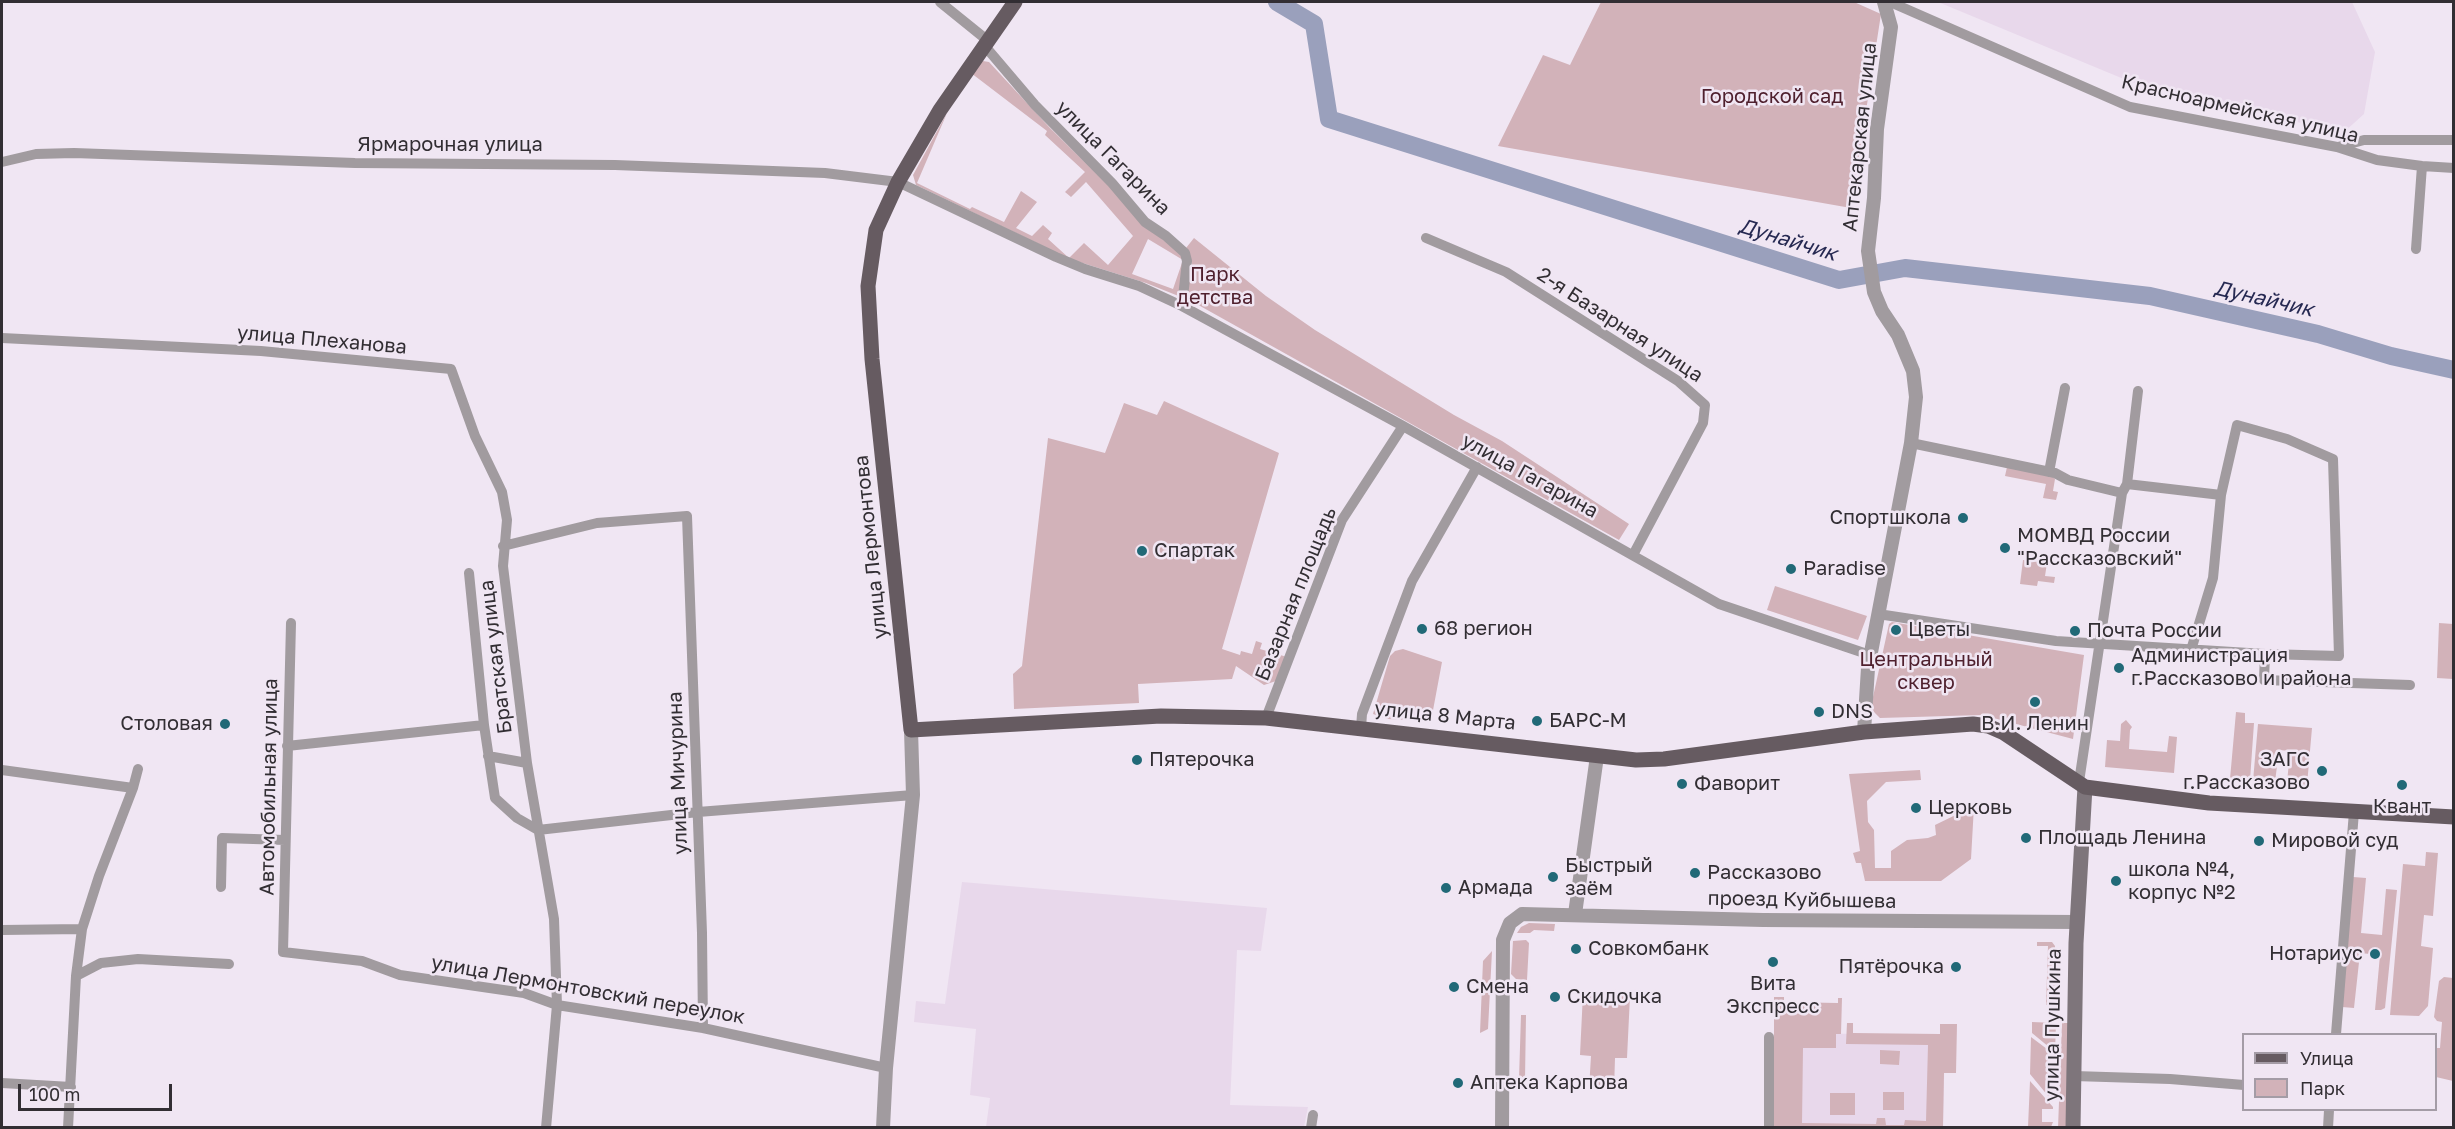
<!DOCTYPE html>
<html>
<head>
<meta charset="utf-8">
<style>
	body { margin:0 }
	#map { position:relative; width:2455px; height:1129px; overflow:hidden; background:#f0e6f3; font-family:"Golos Text",sans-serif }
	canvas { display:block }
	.frame { position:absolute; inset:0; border:3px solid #322e33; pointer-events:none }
	.legend { position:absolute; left:2242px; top:1033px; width:195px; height:78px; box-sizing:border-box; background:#f0e6f3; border:2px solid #a49ca6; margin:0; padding:8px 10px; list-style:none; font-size:18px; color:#322e33 }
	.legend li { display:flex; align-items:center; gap:12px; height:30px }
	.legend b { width:30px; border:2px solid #a49ca6 }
	.scale { position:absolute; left:18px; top:1084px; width:154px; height:27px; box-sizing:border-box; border:3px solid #322e33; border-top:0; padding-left:8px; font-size:18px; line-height:21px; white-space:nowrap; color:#322e33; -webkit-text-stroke:4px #f0e6f3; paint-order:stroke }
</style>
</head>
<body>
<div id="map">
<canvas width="2455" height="1129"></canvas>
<div class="frame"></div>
<ul class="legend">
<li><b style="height:8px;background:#665b61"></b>Улица</li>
<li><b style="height:16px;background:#d2b2b9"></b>Парк</li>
</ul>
<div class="scale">100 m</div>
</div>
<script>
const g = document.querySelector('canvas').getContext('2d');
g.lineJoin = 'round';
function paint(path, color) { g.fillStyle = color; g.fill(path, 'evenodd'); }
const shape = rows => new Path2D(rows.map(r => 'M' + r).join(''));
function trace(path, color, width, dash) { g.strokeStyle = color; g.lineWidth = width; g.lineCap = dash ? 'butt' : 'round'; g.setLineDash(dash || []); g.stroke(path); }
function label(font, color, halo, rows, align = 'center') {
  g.font = font + ' "Golos Text",sans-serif'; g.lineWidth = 5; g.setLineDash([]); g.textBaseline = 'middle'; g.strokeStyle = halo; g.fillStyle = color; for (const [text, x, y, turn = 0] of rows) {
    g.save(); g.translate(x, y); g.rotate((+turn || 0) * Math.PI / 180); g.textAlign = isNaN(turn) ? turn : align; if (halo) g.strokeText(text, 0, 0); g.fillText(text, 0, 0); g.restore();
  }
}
paint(shape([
	[1938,2,2352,2,2375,52,2364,114,2343,133,2131,82],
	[962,882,1267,908,1261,951,1237,950,1230,1105,1308,1107,1304,1127,986,1127,990,1098,970,1095,976,1029,914,1022,916,1001,945,1004],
	[1782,1033,1945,1035,1943,1127,1780,1128]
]), '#e8d8eb');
paint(shape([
	[1601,2,1854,2,1881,14,1851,208,1498,146,1543,55,1570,65],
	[983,61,989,62,1050,128,1119,196,1144,225,1182,254,1185,262,1181,297,1146,283,1070,259,916,185,913,175,947,113,917,183,970,209,972,207,1004,222,1021,191,1037,202,1016,228,1032,236,1043,225,1052,233,1048,239,1069,258,1084,243,1108,265,1133,236,1086,182,1071,197,1065,192,1085,172,1045,135,1047,131,971,73],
	[1148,239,1183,260,1173,289,1132,274],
	[1194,238,1266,296,1315,330,1454,415,1502,441,1629,524,1619,540,1193,302,1188,296,1188,282,1192,264,1186,248],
	[1164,401,1279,453,1222,649,1240,655,1241,651,1252,654,1256,641,1262,643,1260,649,1287,657,1276,681,1264,685,1236,666,1232,679,1138,684,1139,703,1014,709,1013,674,1022,666,1048,438,1105,453,1124,403,1157,415],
	[2007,467,2052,476,2055,479,2053,491,2058,492,2056,500,2043,498,2046,484,2005,476],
	[2023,560,2047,563,2045,576,2055,577,2054,583,2038,581,2037,586,2020,584],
	[1775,586,1867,616,1858,640,1767,610],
	[1892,622,2084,655,2073,739,1982,715,1880,718,1873,711,1871,706,1889,624],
	[2439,623,2453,624,2453,679,2437,678],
	[1403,649,1442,662,1431,721,1388,719,1373,714,1390,656,1395,651],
	[2236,712,2245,713,2245,723,2254,723,2250,780,2230,779],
	[2126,720,2132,727,2130,730,2129,749,2167,752,2169,736,2177,737,2174,773,2105,767,2107,740,2120,741,2121,724],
	[2258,724,2312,728,2307,785,2287,783,2290,751,2279,750,2275,782,2253,781],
	[1920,770,1921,780,1886,782,1867,801,1868,822,1874,830,1875,868,1891,868,1891,851,1907,840,1928,838,1936,835,1935,825,1974,806,1971,859,1941,881,1865,881,1861,863,1856,863,1853,853,1860,851,1849,774],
	[2426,852,2438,853,2433,916,2424,915,2421,946,2433,948,2428,1006,2419,1016,2390,1015,2403,864,2425,866],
	[2353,877,2366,878,2361,933,2382,935,2386,889,2397,890,2385,1008,2381,1010,2375,1010,2380,955,2360,953,2354,1008,2342,1007],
	[1529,923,1555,924,1554,931,1534,930,1530,933,1517,933,1521,927],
	[1526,940,1529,943,1527,980,1516,979,1511,974,1513,941],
	[2037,942,2052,942,2055,946,2054,1005,2046,1005,2048,946,2037,946],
	[1492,951,1488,1029,1480,1033,1483,961],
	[2444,977,2453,978,2453,1081,2436,1077,2436,1048,2440,1048,2442,1022,2437,1021,2434,1017,2439,981],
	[1583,993,1630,996,1627,1058,1615,1058,1614,1090,1589,1089,1591,1056,1580,1055],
	[1774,997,1784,997,1784,1002,1838,1003,1838,998,1842,998,1841,1034,1836,1034,1836,1048,1803,1048,1802,1123,1876,1124,1877,1118,1885,1118,1886,1125,1904,1125,1905,1120,1926,1121,1928,1045,1846,1044,1847,1023,1853,1023,1853,1033,1940,1034,1940,1024,1957,1024,1956,1073,1944,1073,1943,1127,1774,1127],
	[1521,1015,1526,1015,1525,1079,1519,1079],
	[2032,1022,2056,1023,2055,1052,2032,1033],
	[2062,1023,2069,1023,2066,1127,2058,1128],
	[2031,1037,2055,1055,2053,1102,2030,1074],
	[1880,1050,1900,1051,1899,1065,1880,1064],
	[2030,1081,2053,1107,2053,1109,2042,1109,2042,1122,2053,1122,2051,1127,2028,1127],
	[1883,1092,1904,1092,1904,1110,1883,1110],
	[1830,1093,1855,1093,1855,1115,1830,1115]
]), '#d2b2b9');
trace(shape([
	[1277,2,1314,24,1329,119,1839,280,1905,268,2150,296,2318,334,2391,356,2454,370]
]), '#9aa0bc', 18);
trace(shape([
	[940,2,987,40],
	[1890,2,2130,107,2337,147,2377,160,2422,166,2454,168],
	[984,45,1035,105,1112,183,1145,222,1166,236,1185,253,1187,261,1182,306],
	[2338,147,2364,140,2454,140],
	[2,162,36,154,74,153,355,163,615,165,825,173,898,182,1056,257,1085,269,1139,286,1182,306,1403,426,1719,604,1870,655],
	[1426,238,1506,272,1678,381,1705,405,1703,423,1633,555],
	[2416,249,2422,166],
	[2,338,261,351,451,369,475,436,502,492,507,520,503,566,527,763,554,919,557,1005,546,1128],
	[1911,443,2055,473,2068,480,2122,493],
	[2049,472,2065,388],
	[2127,484,2221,495],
	[503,546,597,523,687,516,702,933,703,1028],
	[469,573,484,725,495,798,517,818,538,830,698,812,913,795],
	[1878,614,2056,641,2265,654,2264,680,2410,685],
	[291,623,283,952,362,961,400,975,524,993,557,1005,703,1028,886,1068],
	[2191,650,2213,578,2221,495,2237,425,2287,439,2333,459,2339,656,2265,654],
	[1266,718,1342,520,1403,426],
	[1361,728,1362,714,1412,581,1477,467],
	[287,746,484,725],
	[488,756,527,763],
	[2,770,133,788],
	[2079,782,2122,493,2127,484,2138,391],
	[221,887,222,838,285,840],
	[2,930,82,929],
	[76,976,101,963,138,959,229,964],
	[2336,1034,2354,812],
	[2074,1076,2170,1079,2244,1085],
	[2,1083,71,1087],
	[68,1128,76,976,82,929,99,876,133,788,138,769],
	[1311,1128,1313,1115],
	[1769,1128,1769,1037],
	[2328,1128,2329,1110]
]), '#a19b9f', 10);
trace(shape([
	[1864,732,1868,668,1911,443,1916,397,1913,371,1898,335,1882,311,1874,292,1868,251,1874,198,1877,129,1891,27,1884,2],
	[1575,914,1597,756],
	[883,1128,886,1068,913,795,911,730],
	[1502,1128,1503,940,1510,923,1522,914,1763,920,2077,922]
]), '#a19b9f', 14);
trace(shape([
	[2073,1128,2076,943,2085,787]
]), '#7e757b', 15);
trace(shape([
	[1015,2,940,110,898,182,876,230,868,286,872,359,911,730,1161,716,1266,718,1636,760,1664,759,1864,732,1973,724,1988,726,2004,733,2085,787,2209,803,2454,817]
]), '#665b61', 15);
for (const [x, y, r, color] of [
	[1963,518,6,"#216977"],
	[2005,548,6,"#216977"],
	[1142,551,6,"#216977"],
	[1791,569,6,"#216977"],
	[1422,629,6,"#216977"],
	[1896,630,6,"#216977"],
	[2075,631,6,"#216977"],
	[2119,668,6,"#216977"],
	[2035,702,6,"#216977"],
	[1819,712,6,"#216977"],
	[1537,721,6,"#216977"],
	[225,724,6,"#216977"],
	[1137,760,6,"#216977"],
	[2322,771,6,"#216977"],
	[1682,784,6,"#216977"],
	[2402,785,6,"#216977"],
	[1916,808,6,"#216977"],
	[2026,838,6,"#216977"],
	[2259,841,6,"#216977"],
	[1695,873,6,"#216977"],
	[1553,877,6,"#216977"],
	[2116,881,6,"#216977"],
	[1446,888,6,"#216977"],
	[1576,949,6,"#216977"],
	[2375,954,6,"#216977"],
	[1773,962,6,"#216977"],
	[1956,967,6,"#216977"],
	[1454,987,6,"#216977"],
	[1555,997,6,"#216977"],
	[1458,1083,6,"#216977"]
]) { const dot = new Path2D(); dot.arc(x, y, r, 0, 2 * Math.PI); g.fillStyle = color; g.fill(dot); trace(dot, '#f0e6f3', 2); }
label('20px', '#4f202e', '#f0e6f3', [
	["Городской сад",1772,97],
	["Парк",1215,275],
	["детства",1215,298],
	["Центральный",1926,660],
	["сквер",1926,683]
]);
label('20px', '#322e33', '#f0e6f3', [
	["Красноармейская улица",2240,109,13],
	["Аптекарская улица",1860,137,-84],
	["Ярмарочная улица",450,145],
	["улица Гагарина",1113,158,45],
	["2-я Базарная улица",1620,325,33],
	["улица Плеханова",322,340,5],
	["улица Гагарина",1530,476,29],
	["улица Лермонтова",871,547,-96],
	["Базарная площадь",1296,594,-68],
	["Братская улица",496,657,-97],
	["улица 8 Марта",1445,716,6],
	["улица Мичурина",678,773,-92],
	["Автомобильная улица",269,787,-89],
	["проезд Куйбышева",1802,900,1],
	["улица Лермонтовский переулок",588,990,10],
	["улица Пушкина",2053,1025,-89]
]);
label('20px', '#322e33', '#f0e6f3', [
	["Спортшкола",1951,518,"right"],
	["МОМВД России",2017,536],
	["\"Рассказовский\"",2017,559],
	["Спартак",1154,551],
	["Paradise",1803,569],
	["68 регион",1434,629],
	["Цветы",1908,630],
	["Почта России",2087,631],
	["Администрация",2131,656],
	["г.Рассказово и района",2131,679],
	["DNS",1831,712],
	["БАРС-М",1549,721],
	["Столовая",213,724,"right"],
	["В.И. Ленин",2035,724,"center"],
	["Пятерочка",1149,760],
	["ЗАГС",2310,760,"right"],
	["г.Рассказово",2310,783,"right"],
	["Фаворит",1694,784],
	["Квант",2402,807,"center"],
	["Церковь",1928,808],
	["Площадь Ленина",2038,838],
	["Мировой суд",2271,841],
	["Быстрый",1565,866],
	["заём",1565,889],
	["школа №4,",2128,870],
	["корпус №2",2128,893],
	["Рассказово",1707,873],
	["Армада",1458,888],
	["Совкомбанк",1588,949],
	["Нотариус",2363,954,"right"],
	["Пятёрочка",1944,967,"right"],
	["Вита",1773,984,"center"],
	["Экспресс",1773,1007,"center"],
	["Смена",1466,987],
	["Скидочка",1567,997],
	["Аптека Карпова",1470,1083]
], 'left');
label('italic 21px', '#262952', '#f0e6f3', [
	["Дунайчик",1788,240,17],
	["Дунайчик",2264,299,13]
]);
</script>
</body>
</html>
